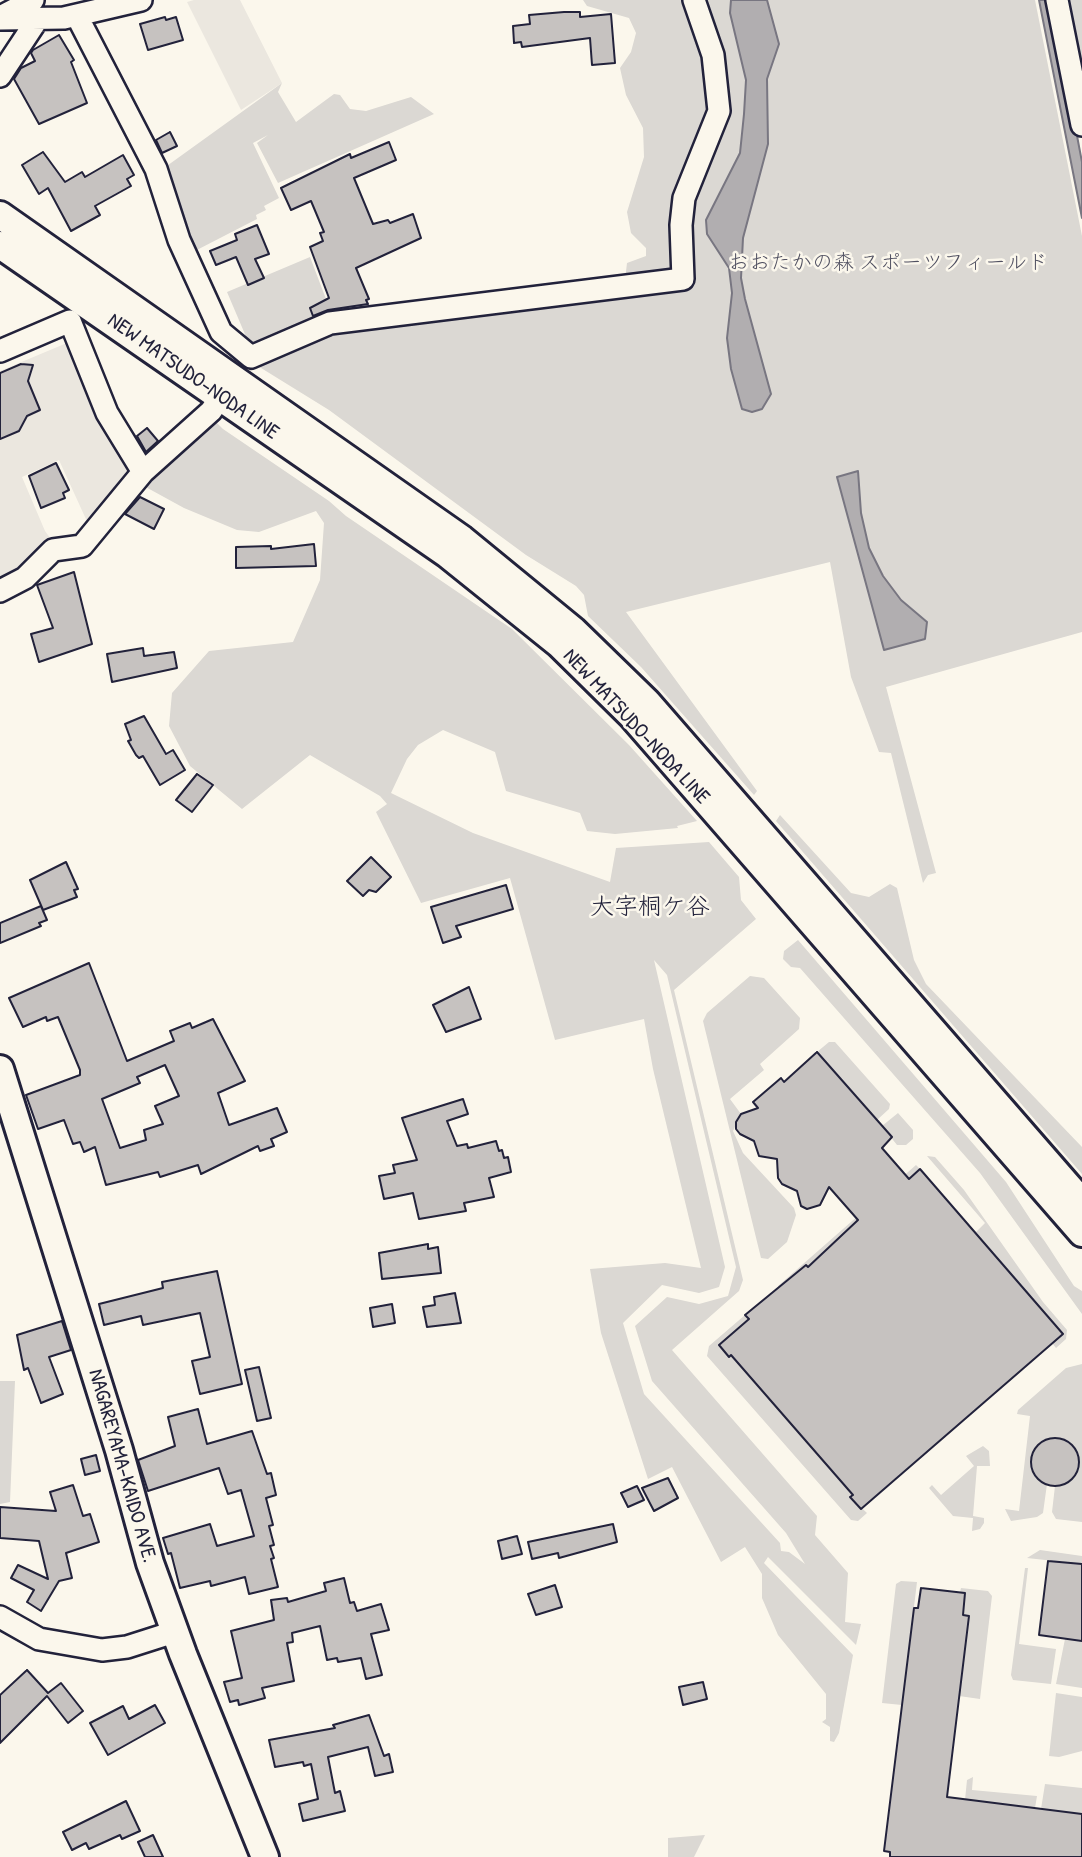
<!DOCTYPE html>
<html>
<head>
<meta charset="utf-8">
<style>
	body { margin:0 }
	canvas { display:block; background:#fbf7ec }
</style>
</head>
<body>
<canvas width="1082" height="1857"></canvas>
<script>
const g = document.querySelector('canvas').getContext('2d');
g.lineJoin = 'round';
function paint(path, color) { g.fillStyle = color; g.fill(path, 'evenodd'); }
const shape = rows => new Path2D(rows.map(r => 'M' + r).join(''));
function trace(path, color, width, dash) { g.strokeStyle = color; g.lineWidth = width; g.lineCap = dash ? 'butt' : 'round'; g.setLineDash(dash || []); g.stroke(path); }
function label(font, color, halo, rows, align = 'center') {
  g.font = font + ' "Patrick Hand","Klee One",sans-serif'; g.lineWidth = 5; g.setLineDash([]); g.textBaseline = 'middle'; g.strokeStyle = halo; g.fillStyle = color; for (const [text, x, y, turn = 0] of rows) {
    g.save(); g.translate(x, y); g.rotate((+turn || 0) * Math.PI / 180); g.textAlign = isNaN(turn) ? turn : align; if (halo) g.strokeText(text, 0, 0); g.fillText(text, 0, 0); g.restore();
  }
}
paint(shape([
	[194,0,240,0,282,83,241,110,187,2],
	[74,340,131,464,132,477,90,528,59,460,22,477,45,531,53,542,0,587,0,371]
]), '#ebe7df');
paint(shape([
	[583,0,687,0,690,6,713,98,678,269,625,280,627,263,646,256,646,248,631,233,627,212,644,157,643,128,626,95,620,68,631,52,636,33,629,18,587,6],
	[701,0,1035,0,1082,236,1082,632,886,687,936,873,928,875,923,883,891,753,879,752,851,677,830,562,626,612,757,791,754,795,641,667,588,616,584,595,576,586,526,555,329,410,253,363,323,333,690,282,686,220,722,124],
	[1066,0,1082,0,1082,69],
	[282,83,278,92,296,122,334,94,340,95,350,109,366,111,411,97,434,114,278,183,257,143,268,135,253,143,279,198,264,206,266,210,256,215,257,219,191,253,164,168],
	[310,257,326,299,310,308,314,318,250,346,227,292],
	[211,417,223,429,329,501,346,516,512,629,629,745,697,821,677,826,678,828,615,834,587,831,580,813,506,791,495,752,443,730,418,745,407,759,391,793,473,833,610,882,616,848,709,842,739,877,741,900,756,919,674,990,743,1280,739,1291,672,1350,817,1516,815,1535,848,1573,845,1622,861,1624,856,1645,768,1557,764,1563,853,1655,839,1733,834,1742,830,1741,830,1727,822,1722,826,1719,826,1694,778,1635,762,1598,762,1574,745,1547,721,1562,672,1467,648,1479,601,1333,590,1269,665,1263,701,1268,653,1069,644,1019,555,1040,510,878,421,903,376,812,387,804,380,796,310,755,242,809,190,766,169,726,172,693,209,651,293,642,320,580,324,523,316,511,259,532,237,530,184,508,142,485],
	[654,960,667,975,736,1267,728,1296,699,1304,667,1297,635,1326,652,1381,786,1533,805,1564,789,1552,781,1551,780,1543,644,1394,623,1323,662,1285,699,1293,719,1287,725,1267],
	[780,815,851,893,869,897,890,884,897,888,914,960,926,984,1082,1147,1082,1174,776,821],
	[798,940,1006,1182,1074,1286,1082,1291,1082,1314,980,1173,800,968,791,967,783,959,784,951],
	[750,976,764,978,800,1018,799,1029,760,1064,764,1070,730,1099,741,1114,733,1131,743,1153,794,1208,796,1215,787,1242,768,1259,761,1258,703,1021,707,1013],
	[829,1042,835,1042,890,1104,889,1109,877,1120,817,1052],
	[898,1113,913,1130,913,1139,906,1145,897,1145,882,1126],
	[927,1156,935,1157,964,1190,1043,1302,1067,1330,1066,1339,1056,1348,1052,1343,1062,1333,975,1233,985,1223],
	[916,1165,920,1169,886,1199,884,1197,857,1220,859,1224,843,1237,841,1235,782,1290,778,1286],
	[745,1315,749,1319,719,1345,729,1357,731,1355,853,1495,851,1498,867,1513,858,1521,851,1520,707,1356,709,1346],
	[1082,1364,1082,1522,1056,1519,1052,1512,1055,1486,1072,1479,1079,1462,1071,1445,1054,1439,1040,1444,1032,1458,1034,1473,1047,1484,1043,1513,1037,1517,1011,1521,1005,1509,1019,1511,1030,1416,1017,1414,1018,1410,1066,1368],
	[0,1381,15,1381,10,1502,0,1504],
	[983,1446,989,1451,990,1466,977,1466,973,1516,984,1518,984,1523,980,1529,972,1531,973,1518,953,1516,929,1488,932,1485,941,1495,974,1466,966,1456],
	[1040,1550,1082,1556,1082,1564,1027,1558],
	[1025,1568,1028,1568,1019,1644,1056,1649,1051,1684,1013,1680,1011,1675],
	[901,1581,917,1582,902,1705,882,1703,896,1584],
	[961,1588,988,1591,992,1596,980,1699,959,1696,965,1593,960,1592],
	[1065,1639,1082,1641,1082,1688,1056,1684],
	[1056,1693,1082,1697,1082,1751,1059,1757,1049,1756],
	[973,1777,972,1790,1037,1796,1035,1808,965,1800,967,1780],
	[1045,1784,1082,1788,1082,1814,1041,1809],
	[705,1835,694,1857,668,1857,668,1838]
]), '#dbd8d3');
const water = shape([
	[731,0,767,0,779,44,767,79,768,144,743,238,741,278,745,299,771,394,762,409,752,412,742,409,731,369,727,338,732,293,729,268,707,234,706,220,740,153,744,114,746,80,730,13,731,0],
	[1039,0,1049,0,1074,120,1082,162,1082,218,1039,0],
	[858,471,861,513,869,548,883,576,901,600,927,622,925,639,884,650,837,477,858,471]
]);
paint(water, '#b1aeb0');
trace(water, '#787681', 2);
const building = shape([
	[564,12,580,12,580,17,611,14,615,63,592,65,590,38,522,47,521,42,514,43,513,26,530,24,529,15,564,12],
	[165,17,166,20,176,17,183,40,148,50,140,24,165,17],
	[59,35,74,60,71,62,87,103,39,124,14,79,21,68,35,61,31,53,33,50,59,35],
	[170,132,177,146,162,153,156,140,170,132],
	[389,142,396,160,354,178,373,224,388,220,390,223,413,214,421,238,356,268,369,299,366,300,368,304,328,310,313,316,310,308,329,298,310,247,323,241,320,233,324,232,311,201,291,210,281,188,350,154,351,158,389,142],
	[43,152,65,182,82,172,85,177,123,155,134,175,127,179,131,186,95,206,100,215,71,231,48,188,39,194,22,165,43,152],
	[257,225,269,254,255,259,264,278,248,285,236,257,216,265,210,251,237,240,235,234,257,225],
	[21,364,33,365,28,381,40,410,27,416,19,431,0,439,0,373,21,364],
	[147,428,158,441,146,452,137,436,147,428],
	[56,463,69,490,63,493,65,498,41,508,29,476,56,463],
	[140,497,164,509,154,529,125,514,140,497],
	[314,544,316,566,236,568,236,547,271,546,271,549,314,544],
	[74,572,92,644,39,662,31,634,53,628,37,585,74,572],
	[143,648,144,656,174,652,177,668,112,682,107,654,143,648],
	[144,716,166,754,173,750,185,770,160,785,143,756,139,758,136,755,128,741,131,740,125,724,144,716],
	[197,774,213,785,192,812,176,800,197,774],
	[371,857,391,877,376,892,369,890,363,896,347,881,371,857],
	[66,862,78,889,74,890,77,897,43,910,30,880,66,862],
	[506,885,513,909,456,926,461,937,443,943,431,907,506,885],
	[41,906,47,920,39,923,41,926,0,943,0,923,41,906],
	[89,963,127,1061,174,1041,170,1031,190,1023,192,1028,213,1019,245,1081,218,1093,229,1125,277,1108,287,1132,271,1139,274,1146,260,1151,258,1146,201,1174,198,1165,160,1177,158,1172,106,1185,95,1147,84,1152,80,1142,73,1144,64,1120,38,1129,26,1095,80,1075,80,1070,58,1017,47,1021,46,1017,23,1027,9,998,89,963],
	[165,1065,179,1096,155,1106,163,1124,144,1130,146,1140,120,1148,102,1099,140,1083,137,1077,165,1065],
	[469,987,481,1019,446,1032,433,1005,469,987],
	[817,1052,892,1137,882,1148,909,1179,920,1169,1063,1334,861,1509,850,1497,853,1495,731,1355,729,1357,719,1345,749,1319,745,1315,806,1265,808,1267,858,1220,829,1187,820,1205,807,1209,801,1206,797,1191,782,1184,778,1178,777,1159,759,1156,754,1141,740,1134,736,1129,736,1122,741,1114,758,1108,753,1102,781,1078,784,1082,817,1052],
	[463,1099,468,1114,447,1121,457,1146,467,1144,468,1148,496,1141,499,1151,502,1150,504,1158,508,1157,511,1172,489,1178,494,1197,464,1203,466,1211,419,1219,413,1193,384,1199,379,1176,395,1173,393,1165,417,1160,402,1118,463,1099],
	[428,1244,428,1249,438,1247,441,1273,382,1279,379,1253,428,1244],
	[217,1271,242,1384,200,1394,192,1361,210,1357,200,1313,143,1325,141,1316,104,1325,99,1304,163,1288,162,1282,217,1271],
	[455,1293,461,1323,427,1327,423,1307,435,1305,434,1297,455,1293],
	[392,1304,395,1323,373,1327,370,1308,392,1304],
	[62,1321,71,1350,49,1357,63,1394,41,1403,28,1368,24,1370,17,1335,62,1321],
	[259,1367,271,1418,257,1421,245,1370,259,1367],
	[198,1409,207,1444,252,1431,267,1474,271,1473,276,1495,266,1498,273,1525,269,1526,274,1545,270,1546,274,1558,271,1559,278,1587,249,1594,245,1577,211,1586,210,1581,180,1588,171,1553,168,1554,163,1538,210,1524,217,1546,254,1536,241,1490,228,1494,219,1468,148,1491,138,1460,175,1446,168,1417,198,1409],
	'1031 1462a24 24 0 1 1 48 0a24 24 0 1 1-48 0Z',
	[96,1455,100,1471,85,1475,81,1459,96,1455],
	[668,1478,678,1498,654,1511,642,1488,668,1478],
	[73,1485,83,1516,90,1514,99,1542,66,1553,72,1578,59,1581,41,1611,27,1602,34,1590,11,1578,18,1565,48,1579,39,1541,0,1538,0,1507,56,1511,50,1492,73,1485],
	[637,1486,644,1500,628,1507,621,1493,637,1486],
	[613,1524,617,1542,559,1558,558,1553,532,1559,528,1542,613,1524],
	[517,1536,522,1554,502,1559,498,1541,517,1536],
	[1048,1561,1082,1564,1082,1641,1039,1635,1048,1561],
	[344,1578,350,1603,354,1602,357,1611,381,1604,389,1630,371,1634,382,1675,366,1679,361,1658,338,1662,337,1658,327,1660,320,1626,292,1633,293,1642,287,1643,294,1681,262,1688,265,1698,239,1705,238,1700,230,1702,224,1682,242,1678,231,1631,274,1620,271,1600,287,1598,288,1602,326,1591,324,1583,344,1578],
	[555,1585,562,1607,536,1615,528,1594,555,1585],
	[921,1588,965,1593,963,1615,969,1616,947,1797,1082,1814,1082,1857,890,1857,890,1852,884,1851,914,1608,918,1608,921,1588],
	[27,1670,48,1693,61,1683,83,1711,68,1723,47,1696,0,1743,0,1695,27,1670],
	[703,1682,707,1699,683,1705,679,1687,703,1682],
	[155,1705,165,1723,108,1755,90,1723,123,1706,129,1719,155,1705],
	[369,1715,384,1756,389,1754,393,1772,375,1776,368,1747,328,1757,335,1793,340,1791,345,1811,303,1821,299,1804,318,1799,311,1764,304,1766,303,1762,275,1767,269,1740,335,1728,333,1725,369,1715],
	[126,1801,140,1831,122,1839,120,1835,89,1849,86,1843,72,1850,63,1832,126,1801],
	[153,1835,163,1857,145,1857,138,1842,153,1835]
]);
paint(building, '#c6c2c0');
trace(building, '#22223b', 2);
const minor = shape([
	[1057,0,1082,125],
	[2,16,33,0],
	[77,16,156,169,179,240,221,332,251,357,330,323,683,279,681,225,684,198,719,111,713,55,694,0],
	[0,19,64,18,141,0],
	[0,76,37,20],
	[0,351,70,321,107,413,143,472],
	[0,591,25,578,53,550,82,546,143,472,211,411,229,385],
	[0,1617,39,1639,102,1650,127,1647,174,1632]
]);
const major = shape([
	[0,215,462,539,573,630,647,702,1082,1202],
	[0,245,447,554,559,644,631,715,1082,1233],
	[0,1069,119,1450,150,1563,183,1654,265,1857]
]);
trace(minor, '#22223b', 26);
trace(major, '#22223b', 32);
trace(minor, '#fbf7ec', 21);
trace(major, '#fbf7ec', 26);
label('21px', '#505061', '#fbf7ec', [
	["おおたかの森 スポーツフィールド",888,263]
]);
label('21px', '#22223b', '#fbf7ec', [
	["NEW MATSUDO-NODA LINE",193,377,35],
	["NEW MATSUDO-NODA LINE",636,727,47],
	["NAGAREYAMA-KAIDO AVE.",122,1466,74]
]);
label('24px', '#22223b', '#fbf7ec', [
	["大字桐ケ谷",650,908]
]);
</script>
</body>
</html>
